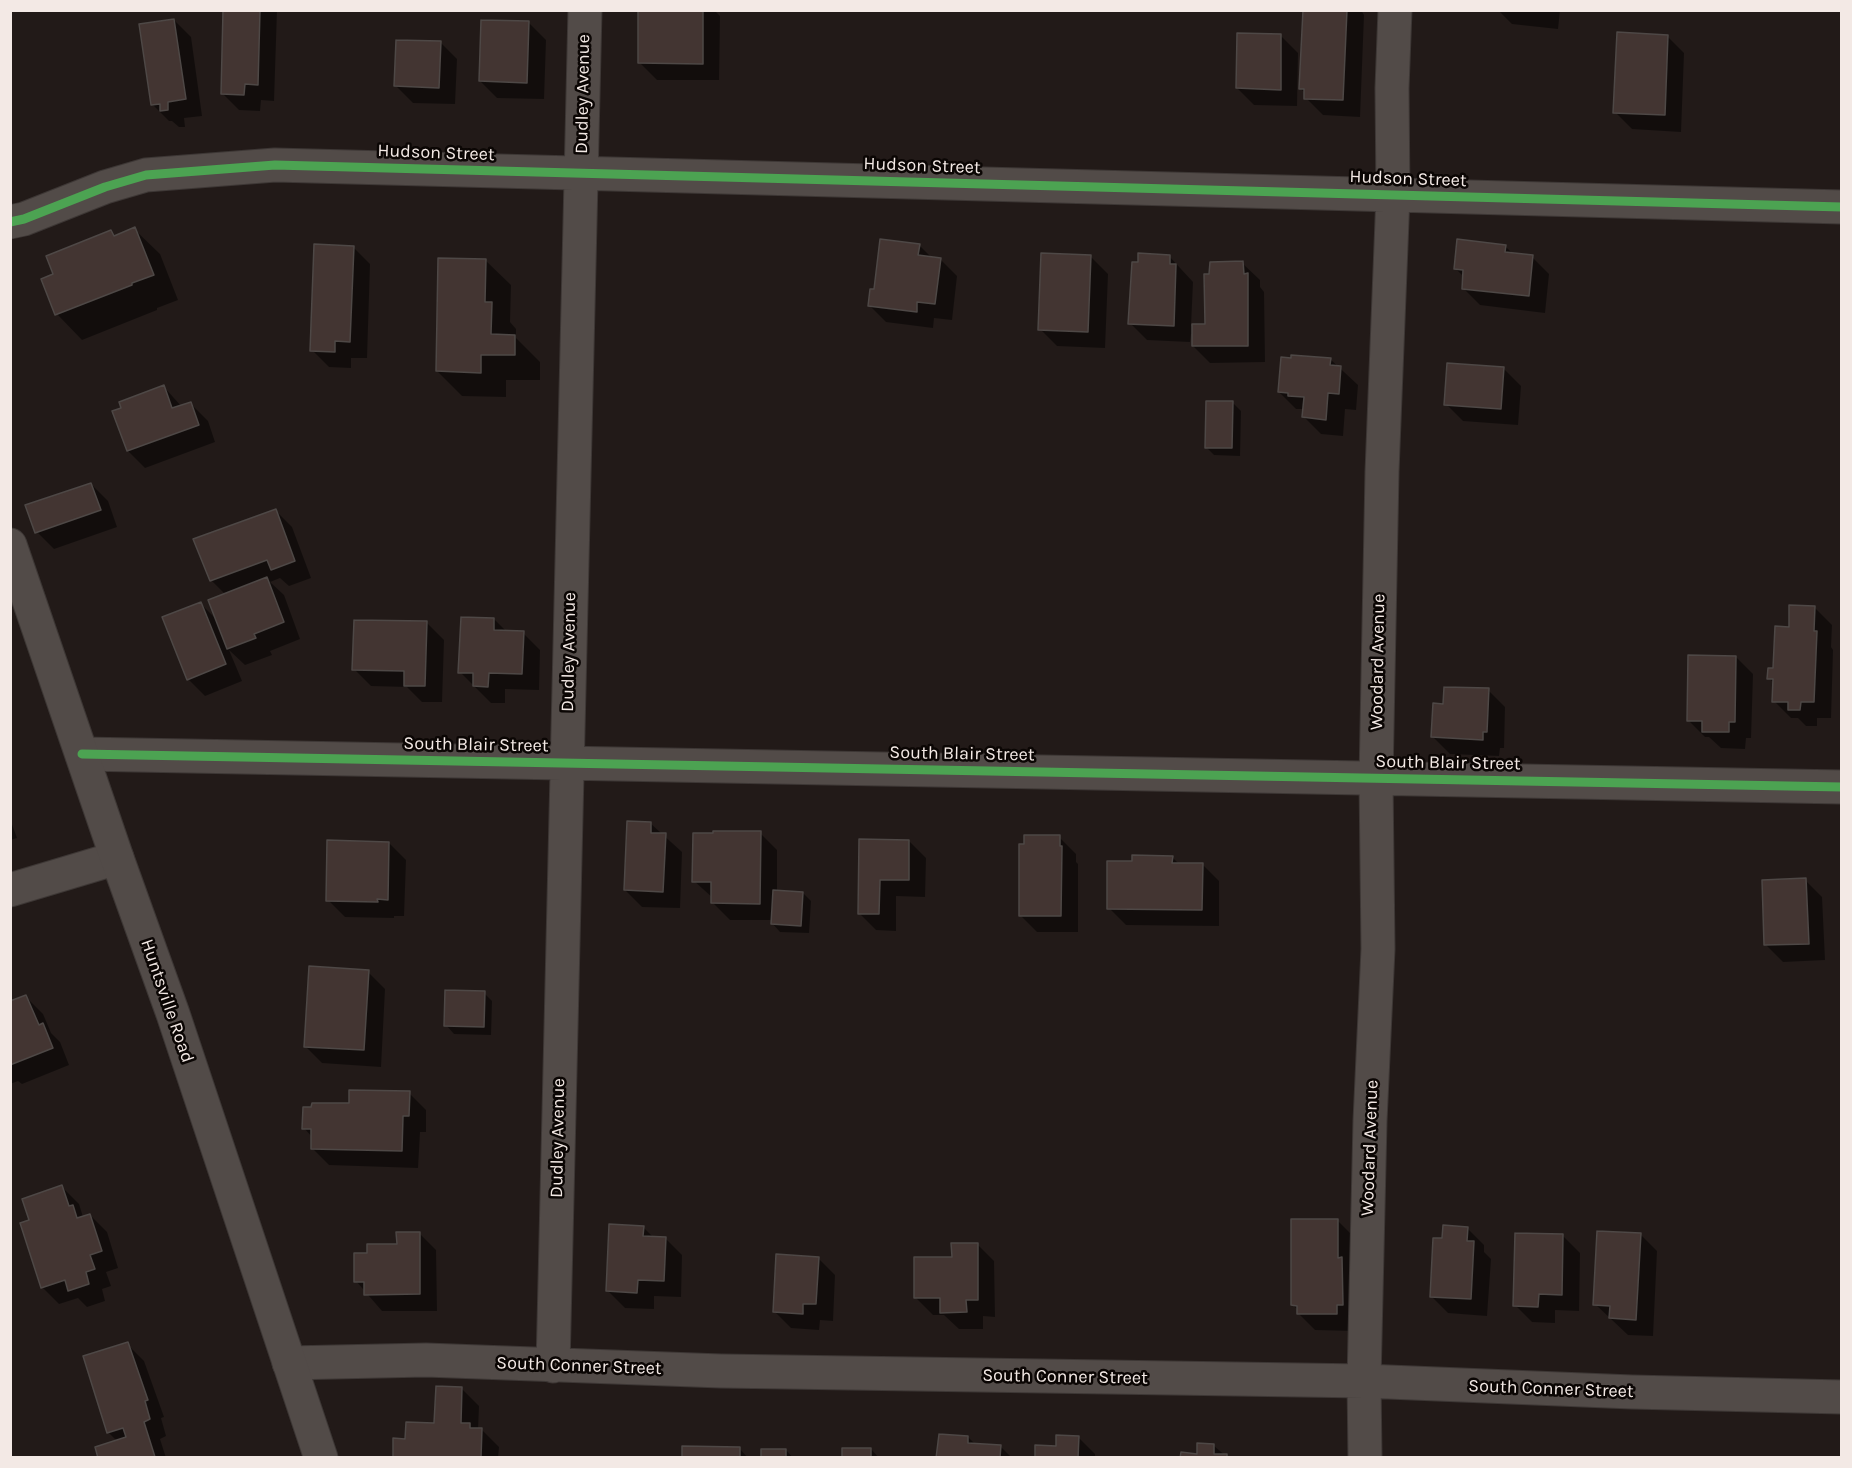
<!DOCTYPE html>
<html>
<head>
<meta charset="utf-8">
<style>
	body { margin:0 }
	#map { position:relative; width:1852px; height:1468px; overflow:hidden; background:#221a18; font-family:Karla,sans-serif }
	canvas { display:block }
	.frame { position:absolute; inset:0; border:12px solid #f3e9e5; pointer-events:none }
</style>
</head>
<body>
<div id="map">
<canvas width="1852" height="1468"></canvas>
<div class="frame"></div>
</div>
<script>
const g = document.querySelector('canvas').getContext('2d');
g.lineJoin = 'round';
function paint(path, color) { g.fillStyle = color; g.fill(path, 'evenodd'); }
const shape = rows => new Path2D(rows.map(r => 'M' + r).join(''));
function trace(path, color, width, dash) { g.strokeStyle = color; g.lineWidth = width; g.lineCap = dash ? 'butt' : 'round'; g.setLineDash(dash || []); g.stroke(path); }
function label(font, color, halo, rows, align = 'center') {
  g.font = font + ' Karla,sans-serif'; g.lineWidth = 5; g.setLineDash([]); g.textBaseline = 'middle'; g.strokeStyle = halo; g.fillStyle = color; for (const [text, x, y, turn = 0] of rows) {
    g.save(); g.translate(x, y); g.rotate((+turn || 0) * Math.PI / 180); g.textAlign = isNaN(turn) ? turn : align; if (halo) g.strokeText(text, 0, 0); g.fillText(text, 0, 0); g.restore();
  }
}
paint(shape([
	[225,10,277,10,274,101,261,100,260,111,239,110,222,93],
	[640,10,714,10,720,16,719,80,657,80,640,63],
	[1304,10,1361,10,1364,15,1360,117,1323,115,1306,98,1306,94,1301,89],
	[1498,10,1560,10,1558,29,1512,24],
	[174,20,191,37,202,116,184,118,185,127,179,127,172,121,169,121,152,104],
	[529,23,546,40,544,99,497,98,480,81],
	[1281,36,1298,53,1297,106,1254,105,1237,88],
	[1667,36,1684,53,1681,132,1632,129,1615,112],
	[440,42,457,59,455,104,413,103,396,86],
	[134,229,160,254,178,300,157,308,157,310,82,340,57,314,55,274,111,232,115,237],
	[919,245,933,259,940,259,957,276,952,320,934,318,933,328,886,322,869,305,876,291],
	[1505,246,1514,255,1532,257,1549,274,1545,313,1480,305,1463,288,1464,277,1455,268],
	[353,247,370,264,367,358,351,358,351,368,329,367,312,350],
	[1169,256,1193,282,1191,326,1206,326,1242,263,1260,280,1260,287,1264,292,1265,362,1210,363,1193,346,1193,334,1191,334,1190,342,1147,340,1130,323],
	[1091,257,1108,274,1105,348,1057,346,1040,329],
	[485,260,511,285,510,322,516,329,516,338,540,362,540,380,506,380,506,397,462,396,437,371],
	[1330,359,1358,385,1356,410,1345,409,1343,436,1321,434,1304,417,1303,409,1296,409,1279,392],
	[1504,369,1521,386,1518,425,1463,421,1446,404],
	[164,387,182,407,191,404,208,421,215,442,145,468,128,451,114,412],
	[1233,403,1241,411,1240,456,1214,455,1206,447],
	[91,484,108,501,117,527,54,549,37,532,27,506],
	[275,510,292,527,311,578,289,586,280,578,270,582,284,595,300,639,270,651,272,655,245,665,229,650,242,681,205,696,188,679,201,604,217,620,225,594,211,580],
	[1815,608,1832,625,1831,647,1833,650,1831,718,1817,718,1817,726,1806,726,1798,718,1791,718,1774,701,1774,683,1769,678,1775,670,1790,628],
	[494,619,507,632,523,633,540,650,539,690,505,689,505,703,491,703,460,672],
	[427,623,444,640,442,702,422,702,407,687,371,686,354,669],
	[1736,657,1753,674,1751,738,1746,738,1745,749,1721,748,1709,737,1705,737,1688,720],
	[1488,690,1505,707,1504,748,1500,748,1499,756,1450,754,1433,737,1445,705],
	[10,819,17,838,10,840],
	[650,823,682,852,680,908,642,907,625,890],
	[760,833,777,850,777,892,803,893,811,901,809,933,780,932,772,923,772,920,730,920,713,903,713,898,694,881],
	[1059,837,1076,854,1076,862,1078,864,1078,932,1037,932,1020,915],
	[861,840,909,841,926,858,925,897,896,896,896,931,876,930,859,913],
	[389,843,406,860,404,916,394,916,394,918,345,917,328,900],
	[1172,857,1179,864,1202,864,1219,881,1219,926,1126,925,1109,908],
	[1805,880,1822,897,1825,960,1783,962,1766,945],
	[368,972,385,989,381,1067,322,1063,305,1046],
	[484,993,492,1001,491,1035,454,1034,446,1025],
	[26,997,43,1014,51,1033,60,1042,69,1065,22,1084,18,1081,10,1084,10,1003],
	[409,1093,426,1110,426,1132,420,1132,418,1168,329,1165,312,1148,312,1137,304,1128,351,1105],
	[62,1187,79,1204,83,1217,90,1215,107,1232,118,1268,106,1272,111,1286,102,1289,105,1301,87,1307,78,1298,59,1304,42,1287,31,1221],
	[1337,1220,1354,1237,1354,1331,1315,1330,1298,1313,1298,1310,1293,1305],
	[643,1227,654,1238,665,1238,682,1255,681,1297,654,1296,654,1309,625,1308,608,1291],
	[1467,1228,1484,1245,1484,1252,1491,1259,1487,1316,1448,1313,1431,1296,1443,1239],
	[419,1233,436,1250,437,1311,382,1311,356,1281,368,1254,398,1245],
	[1640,1234,1657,1251,1653,1336,1628,1335,1595,1304],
	[1563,1236,1580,1253,1579,1311,1555,1310,1555,1323,1532,1322,1515,1305],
	[977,1244,994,1261,995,1317,983,1316,983,1329,959,1329,944,1315,933,1315,916,1298,953,1258],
	[818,1258,835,1275,833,1321,820,1320,819,1330,791,1328,774,1311],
	[127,1344,144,1361,164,1417,161,1418,166,1436,160,1439,166,1458,100,1458,117,1441,108,1432],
	[462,1389,479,1406,478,1430,482,1430,499,1447,498,1458,394,1458,436,1425],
	[968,1437,976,1445,1000,1446,1012,1458,938,1458],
	[1078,1437,1095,1454,1095,1458,1037,1458],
	[1213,1445,1228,1458,1183,1458,1198,1455],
	[739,1448,748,1458,684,1458],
	[871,1449,879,1458,844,1458],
	[786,1450,793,1458,762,1458]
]), '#0007');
const building = shape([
	[223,10,260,10,258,85,245,84,244,95,221,94,223,10],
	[638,10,703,10,703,64,638,63,638,10],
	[1303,10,1347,10,1343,100,1304,99,1304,89,1299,89,1303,10],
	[174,19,186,99,168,102,168,110,160,111,160,104,151,105,139,24,174,19],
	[481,20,529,21,527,83,479,81,481,20],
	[1617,32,1668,35,1665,115,1613,113,1617,32],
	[1237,33,1281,34,1281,90,1236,88,1237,33],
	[396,40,441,41,439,88,394,86,396,40],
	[135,227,154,275,132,283,132,285,55,315,41,279,53,274,46,256,111,230,114,236,135,227],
	[880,239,920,244,918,255,941,258,935,304,917,302,917,312,868,306,870,289,874,289,880,239],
	[1457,239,1506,245,1505,252,1533,255,1529,296,1462,289,1463,270,1454,269,1457,239],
	[314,244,354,246,350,342,335,341,335,352,310,351,314,244],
	[1041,253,1091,255,1088,332,1038,330,1041,253],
	[1138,253,1170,255,1170,264,1176,264,1174,326,1128,324,1132,262,1138,262,1138,253],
	[438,258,486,259,485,302,492,302,491,334,515,335,515,355,481,355,481,373,436,371,438,258],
	[1243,261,1244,274,1248,273,1248,346,1192,346,1192,324,1205,324,1204,274,1209,274,1210,262,1243,261],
	[1291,355,1331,358,1330,365,1341,366,1339,394,1328,393,1326,420,1302,417,1304,397,1288,396,1288,393,1278,392,1281,357,1291,358,1291,355],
	[1447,363,1504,367,1501,409,1444,405,1447,363],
	[164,385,172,408,191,402,199,425,127,451,112,411,121,408,119,402,164,385],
	[1206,401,1233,401,1232,448,1205,448,1206,401],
	[91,483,101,510,35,533,25,505,91,483],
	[276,509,295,561,271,570,267,560,210,581,193,539,276,509],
	[267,577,284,622,254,634,256,638,227,649,208,600,267,577],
	[201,602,226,664,187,680,162,617,201,602],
	[1789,605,1815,606,1814,631,1817,631,1814,702,1801,702,1800,710,1788,710,1788,702,1772,702,1773,679,1767,679,1768,668,1773,668,1775,626,1789,627,1789,605],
	[461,617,494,618,494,630,524,631,522,674,489,673,488,687,473,686,473,673,458,673,461,617],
	[354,620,427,621,425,686,404,686,404,671,352,670,354,620],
	[1688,655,1736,656,1735,722,1729,722,1729,732,1702,732,1702,721,1687,721,1688,655],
	[1444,687,1489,688,1487,732,1483,732,1483,740,1431,737,1433,703,1443,704,1444,687],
	[627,821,651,822,651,833,666,833,663,892,624,890,627,821],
	[713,831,761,831,760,904,711,903,711,882,692,882,693,833,713,833,713,831],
	[1024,835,1060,835,1060,846,1062,846,1061,916,1019,916,1019,844,1024,844,1024,835],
	[859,839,909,840,909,880,880,880,879,914,858,914,859,839],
	[327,840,389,842,388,900,377,899,378,902,326,901,327,840],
	[1132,855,1173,856,1172,863,1203,863,1202,910,1107,909,1107,861,1132,861,1132,855],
	[1806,878,1809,944,1764,945,1762,880,1806,878],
	[773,890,803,892,801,926,771,924,773,890],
	[309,966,369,970,364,1050,304,1047,309,966],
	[445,990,485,991,484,1027,444,1026,445,990],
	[26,995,39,1025,43,1023,53,1048,10,1065,10,1001,26,995],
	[349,1090,410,1091,409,1116,403,1116,402,1151,311,1149,311,1129,302,1129,303,1107,311,1107,312,1103,349,1103,349,1090],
	[62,1185,69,1206,73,1205,77,1218,90,1214,102,1251,90,1255,95,1269,86,1272,89,1284,68,1291,65,1280,41,1288,20,1223,29,1220,22,1199,62,1185],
	[1291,1219,1338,1219,1338,1258,1342,1257,1343,1305,1337,1305,1337,1314,1297,1314,1297,1306,1291,1305,1291,1219],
	[609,1224,644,1226,643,1236,666,1237,664,1281,638,1280,637,1293,606,1291,609,1224],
	[1443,1225,1468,1227,1467,1241,1474,1241,1471,1299,1430,1297,1433,1238,1442,1238,1443,1225],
	[1597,1231,1641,1233,1636,1320,1609,1318,1610,1306,1593,1305,1597,1231],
	[396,1232,420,1232,420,1294,364,1295,364,1282,354,1282,354,1253,367,1253,367,1244,397,1244,396,1232],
	[1515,1233,1563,1234,1562,1295,1539,1294,1538,1307,1513,1306,1515,1233],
	[951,1243,978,1243,978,1300,966,1300,967,1312,940,1313,940,1298,914,1298,914,1257,952,1257,951,1243],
	[776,1254,819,1257,816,1304,803,1304,803,1314,773,1312,776,1254],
	[128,1342,148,1400,145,1401,150,1419,144,1422,155,1457,98,1458,95,1447,126,1437,123,1428,107,1433,83,1356,128,1342],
	[436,1386,462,1387,461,1423,470,1423,470,1428,482,1428,481,1458,393,1458,393,1438,405,1439,406,1422,434,1423,436,1386],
	[939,1434,968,1436,968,1443,1001,1445,1000,1458,936,1458,939,1434],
	[1056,1435,1079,1436,1078,1458,1035,1458,1035,1445,1056,1446,1056,1435],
	[1197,1443,1214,1444,1214,1454,1227,1454,1227,1458,1180,1458,1181,1452,1197,1454,1197,1443],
	[682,1446,740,1447,740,1458,682,1458,682,1446],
	[842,1448,871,1448,871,1458,842,1458,842,1448],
	[761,1449,786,1449,786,1458,761,1458,761,1449]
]);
paint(building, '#433532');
trace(building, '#4e4846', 1.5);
const street = shape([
	[10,222,24,219,105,187,146,175,275,165,1842,207],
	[82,754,1842,787],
	[10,890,117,858],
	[289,1363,426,1360,721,1371,1364,1381,1632,1392,1842,1397],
	[553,1366,585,10],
	[1365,1458,1364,1381,1370,1121,1378,949,1376,779,1382,472,1393,195,1392,88,1395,10]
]);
const secondary = shape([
	[10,545,117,858,173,1014,321,1458]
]);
trace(street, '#3d3735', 35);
trace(secondary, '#3d3735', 35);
trace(street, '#524b48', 33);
trace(secondary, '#524b48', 33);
trace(shape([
	[10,222,24,219,105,187,146,175,275,165,1842,207],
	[82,754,1842,787]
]), '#4ca352', 9);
label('18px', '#f3e9e5', '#0b0604', [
	["Dudley Avenue",583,94,-89],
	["Hudson Street",436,153,2],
	["Hudson Street",922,166,2],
	["Hudson Street",1408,179,2],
	["Dudley Avenue",569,652,-89],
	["Woodard Avenue",1378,662,-89],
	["South Blair Street",476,745,1],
	["South Blair Street",962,754,1],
	["South Blair Street",1448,763,1],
	["Huntsville Road",167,1001,71],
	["Dudley Avenue",558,1138,-89],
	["Woodard Avenue",1370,1148,-88],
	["South Conner Street",579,1366,2],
	["South Conner Street",1065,1377,1],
	["South Conner Street",1551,1389,2]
]);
</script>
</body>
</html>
